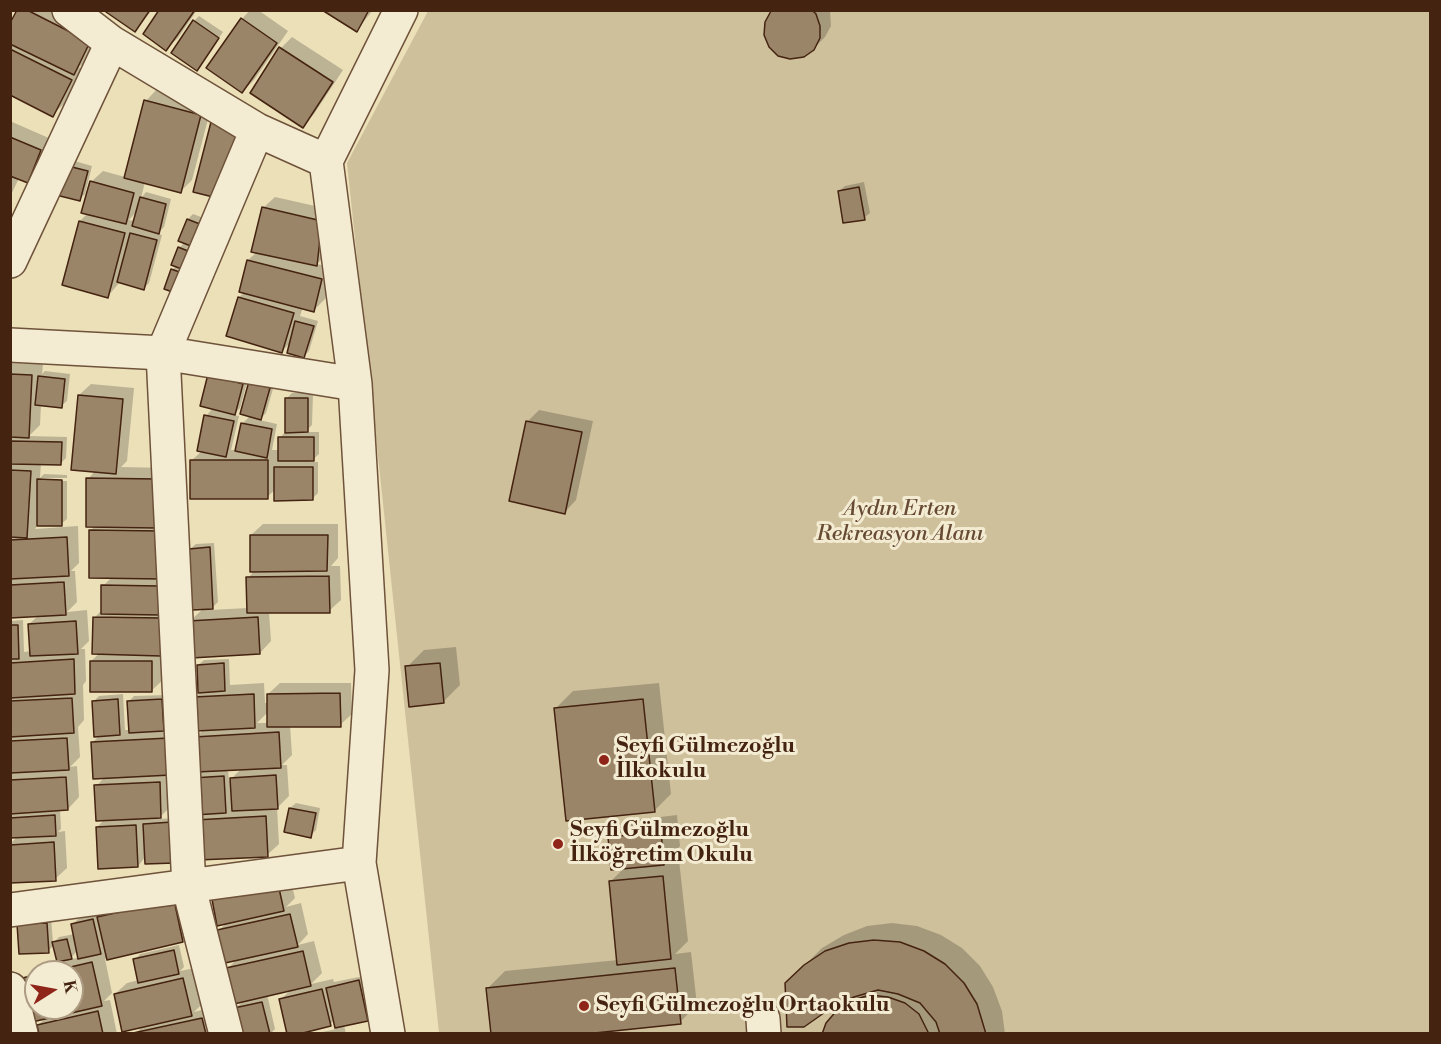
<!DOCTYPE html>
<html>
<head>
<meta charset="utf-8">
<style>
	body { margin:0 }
	#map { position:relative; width:1441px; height:1044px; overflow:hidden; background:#ece0b9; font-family:"Libre Bodoni",serif }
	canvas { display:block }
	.frame { position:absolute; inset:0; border:12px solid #442310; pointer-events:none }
	.north { position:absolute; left:24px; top:960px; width:60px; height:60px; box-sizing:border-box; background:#f3ebd2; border:2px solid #ad9b84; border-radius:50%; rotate:79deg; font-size:16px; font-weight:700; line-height:24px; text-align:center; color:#442310 }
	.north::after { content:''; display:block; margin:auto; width:21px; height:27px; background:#8f2418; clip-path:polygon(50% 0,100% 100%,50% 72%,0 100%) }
</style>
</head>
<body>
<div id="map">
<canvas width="1441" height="1044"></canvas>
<div class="frame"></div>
<div class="north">K</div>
</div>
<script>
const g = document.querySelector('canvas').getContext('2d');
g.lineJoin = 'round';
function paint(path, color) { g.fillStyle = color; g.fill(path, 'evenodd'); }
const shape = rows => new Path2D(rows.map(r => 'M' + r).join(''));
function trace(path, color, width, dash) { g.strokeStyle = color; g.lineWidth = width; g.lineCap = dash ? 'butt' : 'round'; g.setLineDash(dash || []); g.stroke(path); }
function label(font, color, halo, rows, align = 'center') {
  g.font = font + ' "Libre Bodoni",serif'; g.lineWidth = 6; g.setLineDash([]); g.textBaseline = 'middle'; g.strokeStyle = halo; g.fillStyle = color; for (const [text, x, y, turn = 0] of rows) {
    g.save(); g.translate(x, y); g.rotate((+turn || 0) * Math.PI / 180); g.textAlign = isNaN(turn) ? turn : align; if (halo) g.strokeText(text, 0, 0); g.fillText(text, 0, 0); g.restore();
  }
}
paint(shape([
	[428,11,1430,11,1430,1033,439,1033,347,163]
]), '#cfc09c');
paint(shape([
	[18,10,61,10,101,30,85,62,79,67,82,69,64,104,52,115,10,94,10,27],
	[109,10,152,10,135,30],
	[161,10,197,10,178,38,166,49],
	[250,10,258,10,288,31,254,80,242,92,208,68,242,19],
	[325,10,373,10,357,30],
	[774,10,830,10,831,26,825,37,813,49,772,12],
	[199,16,223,32,197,69,194,21],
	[292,37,343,70,314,114,303,126,281,48],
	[157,89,212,104,192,180,180,192,145,182,141,198,146,192,171,199,164,227,157,234,162,235,149,283,144,288,120,282,108,296,64,284,80,221,88,213,91,182,103,171,125,177,146,101],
	[137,211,135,221,129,220],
	[10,121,51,139,39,170,27,181,19,178,10,197],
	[71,160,92,166,85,194,79,200],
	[864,182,870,213,864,218,839,191,845,186],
	[275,197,333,210,328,253,317,264,333,268,325,299,314,310,303,307,300,316,318,321,309,351,304,356,291,342,282,351,239,297,245,292,248,260,257,252,263,208],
	[193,214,209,220,183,287,172,270,177,265,173,264,180,247,185,242,188,219],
	[10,363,43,364,42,374,45,371,70,374,67,401,61,406,41,404,40,425,29,436,67,437,66,458,61,463,41,463,40,478,44,474,67,475,67,478,42,478,42,481,67,481,67,519,61,524,38,525,35,529,78,526,79,563,71,571,75,571,77,602,67,612,87,610,89,641,81,649,85,649,86,681,83,685,84,720,78,727,80,757,70,767,77,766,79,797,68,809,60,809,61,829,58,832,65,831,67,868,55,879,10,873,10,844,17,837,10,837,10,814,13,812,10,812,10,621,23,620,24,652,31,651,29,624,39,615,10,616],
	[210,375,248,379,240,408,233,415,239,416,231,450,237,450,243,423,250,416,251,382,275,382,266,413,259,420,277,424,272,450,279,450,280,438,285,432,287,398,292,393,313,393,312,425,305,432,319,432,319,454,310,462,318,462,318,493,312,499,276,489,267,497,191,461,202,451,206,416,213,408],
	[91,384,134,388,127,461,121,467,168,468,163,680,151,691,91,661,100,653,94,618,103,609,103,586,112,577,91,530,95,526,88,479,95,471,79,395],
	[539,410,593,421,576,500,565,512,527,422],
	[263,524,338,524,338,558,331,566,340,566,341,600,329,611,269,612,271,641,260,653,190,621,204,608,190,549,196,544,214,543,218,602,210,610,248,608,248,578,255,570,251,535],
	[456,647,460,685,443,702,407,667,424,650],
	[229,659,230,685,264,683,265,703,268,703,268,694,280,683,351,683,352,714,340,725,290,725,292,755,282,765,287,765,289,796,277,808,279,844,267,855,197,820,205,813,194,779,202,771,195,738,204,729,195,698,200,693,198,665,204,660],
	[268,712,268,723,257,723],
	[228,769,241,769,229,781],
	[659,683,671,794,654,811,556,708,573,691],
	[123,694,125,730,130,730,129,701,134,696,167,695,172,805,158,819,177,818,138,866,97,827,105,819,96,786,105,777,93,742,100,735,94,701,99,696],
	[296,803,320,808,316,830,310,836,290,808],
	[677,815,680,846,666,861,679,860,688,941,675,954,691,952,697,1005,680,1022,488,988,505,971,618,960,610,882,625,867,610,837,626,821],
	[288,869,295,898,286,907,301,903,308,934,298,945,314,941,322,973,311,984,333,979,334,982,364,976,373,1014,367,1020,344,1025,346,1034,314,1034,336,1029,334,1020,330,1025,301,1031,301,1034,288,1034,281,999,292,989,267,994,275,1029,270,1034,241,1034,236,1008,245,999,227,969,238,958,219,930],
	[185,889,194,930,183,941,105,959,112,993,104,1001,110,1000,117,1034,40,1034,38,1025,47,1017,33,1020,24,979,35,967,58,962,54,945,48,951,18,925,51,918,53,943,59,937,75,934,73,924,78,919,98,914,99,917,110,906],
	[78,950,80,957,69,960],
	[36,972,72,972,72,1008,36,1008],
	[892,923,917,926,941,935,962,948,980,966,993,987,1002,1011,1005,1034,824,1034,839,1010,852,997,787,983,822,948,844,935,867,926],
	[179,945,184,967,180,971,195,968,203,1003,194,1012,213,1007,219,1034,135,1034,143,1026,115,994,127,983,139,980,135,960,140,954]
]), '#0003');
const building = shape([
	[17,10,27,10,90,42,74,75,10,44,10,23,17,10],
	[107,10,150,10,135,32,106,12,107,10],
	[159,10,195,10,166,51,143,34,159,10],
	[322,10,369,10,357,32,322,10],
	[812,10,816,14,820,26,820,38,814,50,804,57,790,59,778,56,769,47,764,35,765,22,771,11,812,10],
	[241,18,277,43,242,93,206,68,241,18],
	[193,20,219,38,197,71,171,53,193,20],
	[279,47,333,82,303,128,250,93,279,47],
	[10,49,72,80,53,117,10,95,10,49],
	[144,100,201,115,181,193,124,178,144,100],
	[211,122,244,131,225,200,193,192,211,122],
	[10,137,41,150,28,183,10,176,10,137],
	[64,165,88,171,80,201,56,195,64,165],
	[90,181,134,193,126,224,81,213,90,181],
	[859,187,865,220,843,223,838,191,859,187],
	[140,197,166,204,159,234,132,226,140,197],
	[262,207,322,221,317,266,251,252,262,207],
	[187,219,205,226,196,248,178,241,187,219],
	[79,221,125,233,108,298,62,285,79,221],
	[130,233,157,240,144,290,117,282,130,233],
	[178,247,193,253,187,271,171,265,178,247],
	[247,260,322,279,314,312,239,292,247,260],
	[171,269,185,274,178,294,164,289,171,269],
	[238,297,294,313,282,353,226,336,238,297],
	[295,321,314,326,304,358,287,353,295,321],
	[10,374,32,375,29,438,10,437,10,374],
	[208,374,243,384,235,415,200,406,208,374],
	[38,376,65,379,62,408,35,405,38,376],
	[249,381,270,388,261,420,240,414,249,381],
	[78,395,123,399,116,474,71,470,78,395],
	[285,398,308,398,308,432,285,433,285,398],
	[204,415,234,421,226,457,197,451,204,415],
	[526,421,582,432,565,514,509,501,526,421],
	[241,423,272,429,267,458,235,451,241,423],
	[278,437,314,437,314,461,278,461,278,437],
	[10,441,62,442,61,465,10,464,10,441],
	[190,460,268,460,268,499,190,499,190,460],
	[274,467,313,467,313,500,274,501,274,467],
	[10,470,31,471,27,538,10,537,10,470],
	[86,478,157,479,156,528,86,527,86,478],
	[37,479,62,480,62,526,37,526,37,479],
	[89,530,162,531,162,579,89,578,89,530],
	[250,535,328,535,327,571,250,572,250,535],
	[67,537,69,576,10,579,10,540,67,537],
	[210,547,213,609,192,610,189,549,210,547],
	[329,576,330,613,247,613,246,577,329,576],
	[64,582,66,615,10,618,10,585,64,582],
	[101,585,159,586,159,615,101,614,101,585],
	[93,617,162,618,161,656,92,654,93,617],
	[258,617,260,654,191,658,188,621,258,617],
	[76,621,78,654,30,656,28,624,76,621],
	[10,625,18,625,19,659,10,659,10,625],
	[74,659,75,694,10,698,10,663,74,659],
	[90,661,152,661,152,692,90,692,90,661],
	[224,663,225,691,198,693,197,665,224,663],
	[440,663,444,703,409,707,405,666,440,663],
	[340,693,341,727,267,727,267,694,340,693],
	[254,694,255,728,196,731,194,697,254,694],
	[72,698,74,733,10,737,10,701,72,698],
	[118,699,120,735,94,737,92,701,118,699],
	[162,699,164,731,129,733,127,701,162,699],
	[643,699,655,812,566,821,554,708,643,699],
	[279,732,281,768,196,772,194,737,279,732],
	[67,738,69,770,10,773,10,741,67,738],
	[169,738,171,775,93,779,91,742,169,738],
	[276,775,278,809,232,811,230,778,276,775],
	[224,776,226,813,194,815,192,778,224,776],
	[66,777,68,810,10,814,10,780,66,777],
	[160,782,161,818,96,821,94,785,160,782],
	[289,808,316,813,311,838,284,832,289,808],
	[55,815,56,836,10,838,10,818,55,815],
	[266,816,268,857,198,860,195,820,266,816],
	[172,822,175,863,145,864,143,824,172,822],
	[136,825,138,867,98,869,96,827,136,825],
	[661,832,664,865,611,870,608,837,661,832],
	[54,842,56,881,10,883,10,845,54,842],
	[663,876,671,959,617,965,609,881,663,876],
	[277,879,284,911,217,926,211,894,277,879],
	[174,900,183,942,107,960,97,917,174,900],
	[290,914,298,947,225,963,217,930,290,914],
	[93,919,101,954,78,959,71,924,93,919],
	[47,923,49,953,19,954,17,924,47,923],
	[67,939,72,959,57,962,52,942,67,939],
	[874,940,900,942,924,951,945,964,964,983,977,1004,986,1034,940,1034,936,1022,920,1003,898,994,878,990,854,997,831,1008,804,1027,787,1027,785,983,804,965,825,951,849,943,874,940],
	[174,950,179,974,138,983,133,959,174,950],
	[303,951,311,986,234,1004,226,968,303,951],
	[92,962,102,1006,32,1022,22,978,36,975,36,1008,72,1008,72,972,49,972,92,962],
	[675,968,681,1024,585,1034,491,1034,486,988,675,968],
	[183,978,192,1016,122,1032,114,994,183,978],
	[359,980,368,1021,335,1028,326,988,359,980],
	[322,989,331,1026,299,1034,287,1034,279,999,322,989],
	[870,995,888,997,905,1003,919,1014,929,1034,822,1034,826,1023,838,1009,853,1000,870,995],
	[262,1002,270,1034,240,1034,234,1008,262,1002],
	[98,1011,103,1034,39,1034,37,1025,98,1011],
	[202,1018,206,1034,133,1034,133,1033,202,1018]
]);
paint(building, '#9b8568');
trace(building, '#442310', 1.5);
const minor = shape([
	[69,10,112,43,257,130,326,161],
	[10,261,112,43],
	[10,345,163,353,355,384],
	[10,910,359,863],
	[10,989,21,1034],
	[763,1019,764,1034],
	[226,1034,189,888,163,353,257,130],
	[388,1034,359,863,372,670,355,384,326,161,401,10]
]);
trace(minor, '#6e523a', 36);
trace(minor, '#f3ebd2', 33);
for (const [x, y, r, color] of [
	[604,760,6,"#8f2418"],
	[558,844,6,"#8f2418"],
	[584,1006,6,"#8f2418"]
]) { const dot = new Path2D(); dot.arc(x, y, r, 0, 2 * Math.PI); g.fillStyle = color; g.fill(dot); trace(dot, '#f3ebd2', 2); }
label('italic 22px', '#674a33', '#f3ebd2', [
	["Aydın Erten",900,510],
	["Rekreasyon Alanı",900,535]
]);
label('bold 22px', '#442310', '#f3ebd2', [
	["Seyfi Gülmezoğlu",616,747],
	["İlkokulu",616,772],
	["Seyfi Gülmezoğlu",570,831],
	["İlköğretim Okulu",570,856],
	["Seyfi Gülmezoğlu Ortaokulu",596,1006]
], 'left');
</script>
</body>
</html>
